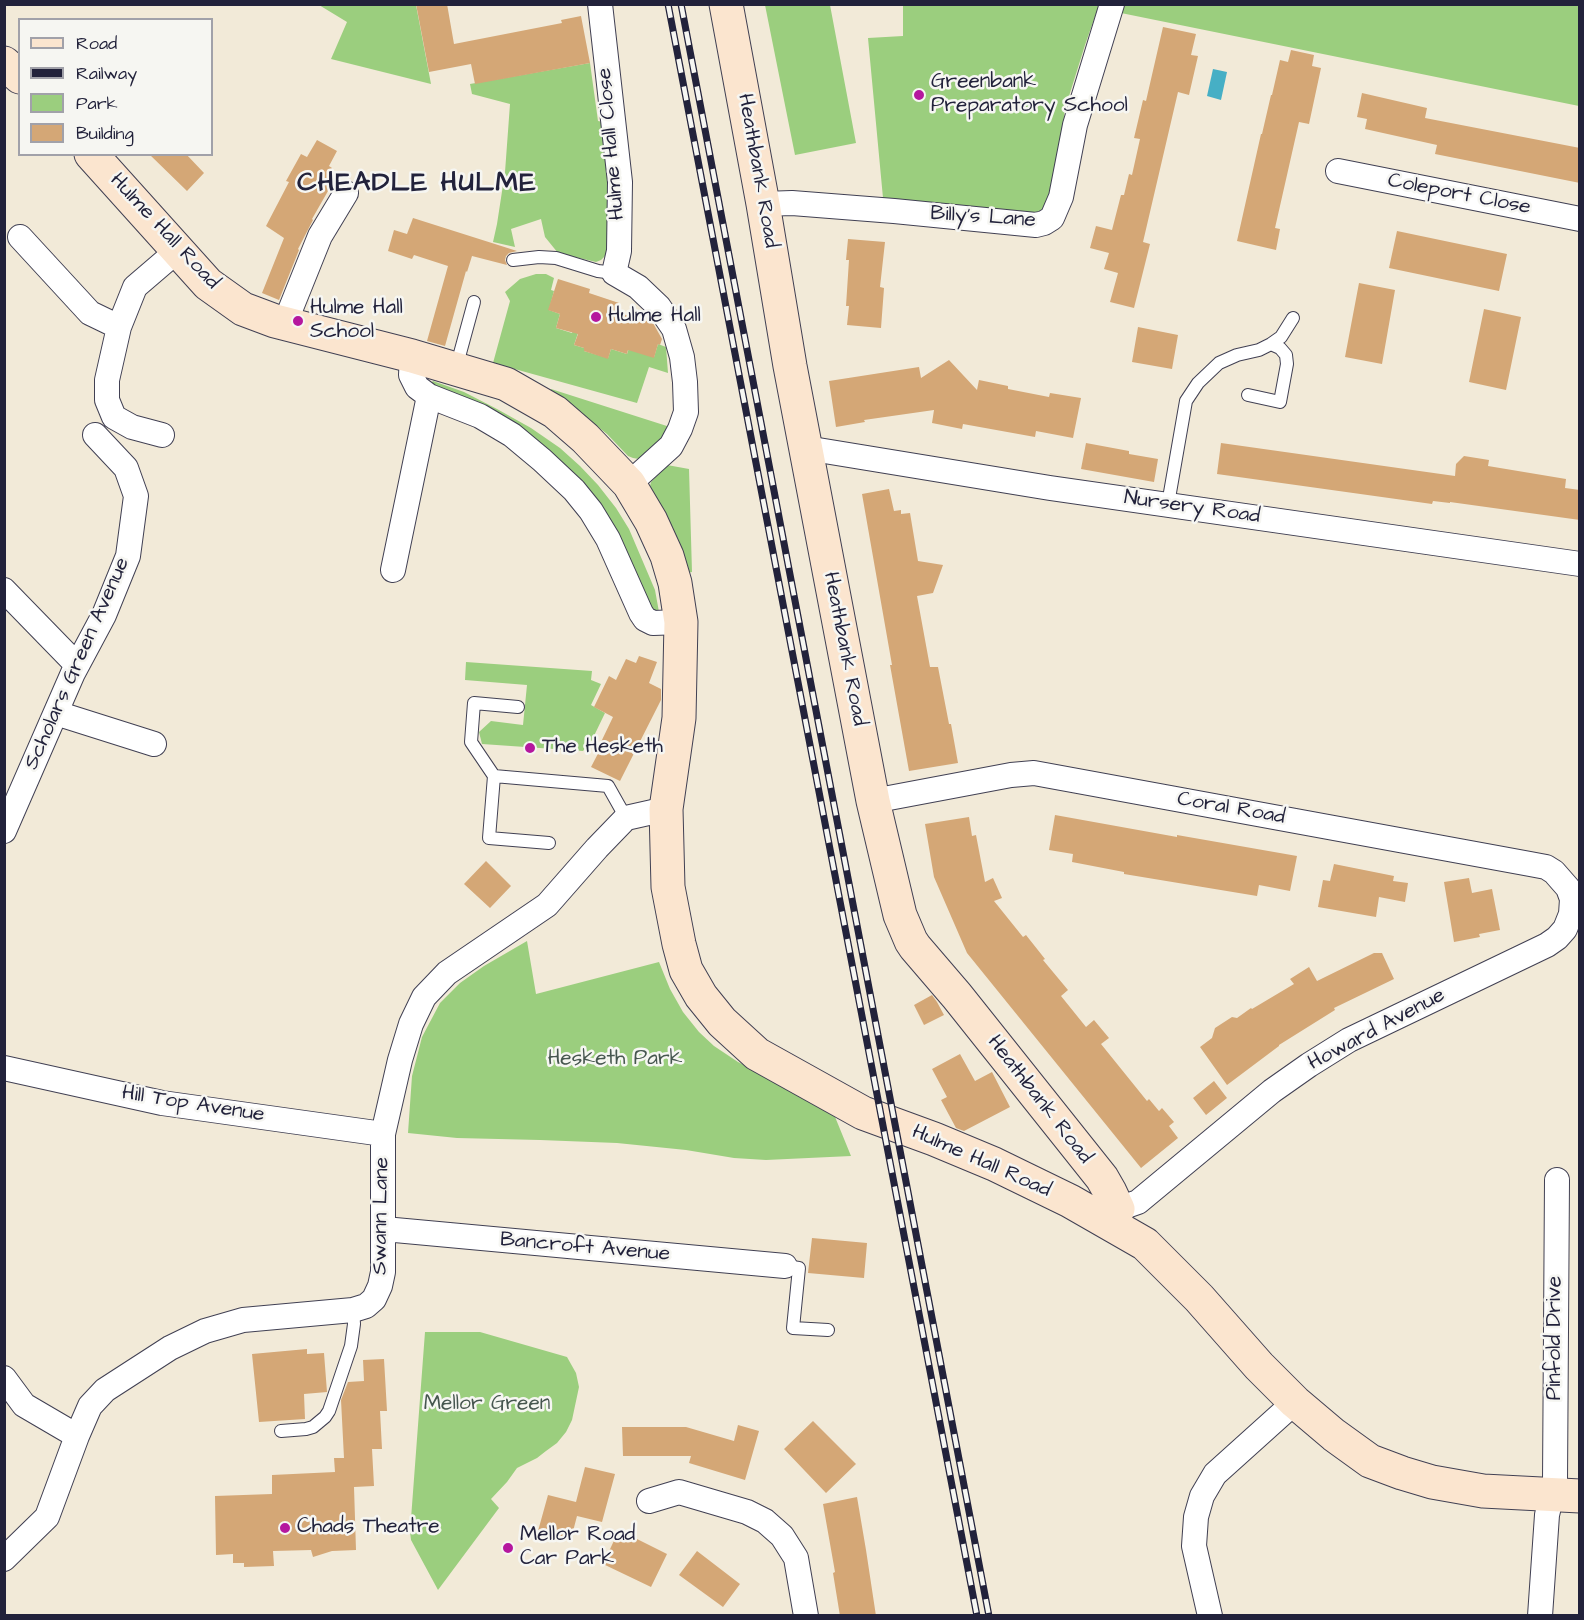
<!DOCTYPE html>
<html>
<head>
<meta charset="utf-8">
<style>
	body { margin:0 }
	#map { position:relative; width:1584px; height:1620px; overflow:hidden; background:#f2ead8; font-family:"Architects Daughter",sans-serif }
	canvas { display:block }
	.frame { position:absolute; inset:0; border:6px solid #22223b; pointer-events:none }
	.legend { position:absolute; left:18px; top:18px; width:195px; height:138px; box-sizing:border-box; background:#f6f6f2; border:2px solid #a1a1a9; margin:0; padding:8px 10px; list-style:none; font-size:18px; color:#22223b }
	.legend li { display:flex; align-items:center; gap:12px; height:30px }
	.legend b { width:30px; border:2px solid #a1a1a9 }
</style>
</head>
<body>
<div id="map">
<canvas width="1584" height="1620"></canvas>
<div class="frame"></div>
<ul class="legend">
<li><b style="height:8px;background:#fbe5cf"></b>Road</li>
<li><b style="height:8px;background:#22223b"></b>Railway</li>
<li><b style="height:16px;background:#9bce7e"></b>Park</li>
<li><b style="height:16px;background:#d4a776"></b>Building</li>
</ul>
</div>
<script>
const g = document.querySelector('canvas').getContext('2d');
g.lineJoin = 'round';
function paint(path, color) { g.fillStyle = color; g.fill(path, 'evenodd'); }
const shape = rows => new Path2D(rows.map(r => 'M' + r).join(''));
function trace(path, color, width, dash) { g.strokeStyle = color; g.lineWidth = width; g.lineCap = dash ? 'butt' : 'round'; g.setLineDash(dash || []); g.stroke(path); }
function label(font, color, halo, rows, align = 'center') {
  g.font = font + ' "Architects Daughter",sans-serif'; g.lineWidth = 5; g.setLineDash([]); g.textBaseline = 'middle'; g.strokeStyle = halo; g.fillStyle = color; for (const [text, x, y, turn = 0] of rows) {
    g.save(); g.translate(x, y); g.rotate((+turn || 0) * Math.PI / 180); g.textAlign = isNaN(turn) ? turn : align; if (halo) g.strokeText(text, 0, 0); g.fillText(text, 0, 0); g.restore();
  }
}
paint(shape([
	[1124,4,1579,5,1579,106,1121,13],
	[319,5,416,5,431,84,331,59,347,22],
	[765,5,830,5,856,143,795,155],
	[903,5,1099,5,1085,45,1065,109,1057,174,1044,209,1035,213,883,198,868,38,903,36],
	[590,63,598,121,603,122,608,159,610,249,608,253,601,260,596,262,558,253,545,237,541,219,511,229,515,247,493,242,497,224,505,172,510,104,472,94,470,84],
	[536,274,546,274,554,278,551,290,554,291,549,310,560,314,556,328,572,333,577,320,582,321,574,345,584,348,584,351,608,358,611,349,627,354,630,345,654,357,658,344,666,347,668,373,649,367,637,403,493,363,510,301,505,292,520,279],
	[433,381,464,392,497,409,531,428,560,448,580,466,598,485,616,508,629,529,655,590,659,612,652,610,613,526,435,388,431,383],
	[551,389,670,427,665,435,644,456,639,459,633,458,628,456,607,434,579,412,550,393],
	[667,465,689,469,692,572,687,573,681,550,673,529,650,486,651,482],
	[466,662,592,671,591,680,601,684,591,705,605,713,592,740,583,751,482,744,479,732,491,721,523,725,527,685,465,680],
	[527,941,536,994,659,962,670,989,683,1012,699,1032,714,1046,738,1062,831,1107,851,1156,766,1160,734,1158,686,1150,617,1143,540,1140,457,1138,408,1133,412,1076,422,1037,440,1003,460,983,484,966],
	[425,1332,480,1332,567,1357,576,1373,579,1387,572,1420,566,1432,557,1443,546,1451,537,1458,517,1468,507,1482,491,1499,499,1508,438,1590,411,1540,410,1532]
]), '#9bce7e');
paint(shape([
	[1213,69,1227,72,1221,100,1207,96]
]), '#46afc5');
paint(shape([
	[416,4,447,4,454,44,562,23,561,20,581,16,590,63,475,84,471,64,429,72],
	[1163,27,1196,34,1191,55,1198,56,1189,95,1178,92,1143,242,1150,244,1134,308,1110,302,1118,273,1104,269,1109,253,1090,248,1096,226,1112,230,1121,195,1124,195,1129,174,1132,175,1140,139,1134,138,1143,100,1146,101],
	[1291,50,1314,55,1312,66,1321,68,1309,124,1299,122,1275,228,1280,229,1276,250,1237,241,1261,134,1262,134,1271,95,1272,95,1280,60,1288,62],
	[1362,93,1427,108,1425,118,1580,148,1580,183,1435,154,1437,145,1365,129,1367,119,1357,117],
	[317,140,337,151,329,166,332,168,329,173,336,177,312,219,313,220,298,249,299,250,279,300,262,293,284,238,266,226,289,182,286,181,301,154,307,157],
	[149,154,186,154,204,173,187,191],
	[413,218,517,251,509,253,506,256,505,260,507,265,472,256,467,272,466,271,445,346,427,341,448,266,414,255,412,259,388,251,394,230,407,234],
	[1397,231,1507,254,1499,291,1389,268],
	[848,239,885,242,880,287,884,288,881,328,847,325,849,306,846,306,849,260,846,260],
	[558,279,590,289,589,293,619,303,616,312,653,323,662,339,660,345,658,344,654,358,628,350,627,354,611,349,608,359,584,351,584,348,574,345,578,334,556,328,560,314,548,310],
	[1359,283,1395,290,1382,364,1345,357],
	[1484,309,1521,317,1506,390,1469,382],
	[1138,327,1178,335,1172,369,1132,362],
	[949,360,977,390,979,380,1008,386,1008,389,1049,397,1050,393,1081,398,1073,438,1036,431,1035,437,963,424,962,429,932,423,934,410,864,420,865,422,836,427,829,381,919,367,921,378],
	[1086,443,1129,451,1129,454,1158,459,1154,482,1081,469],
	[1221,443,1455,476,1456,464,1464,456,1489,460,1488,466,1566,479,1565,488,1580,490,1580,520,1450,502,1450,503,1433,501,1432,504,1217,474],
	[889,489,894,511,901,510,901,514,910,513,918,561,943,565,933,593,917,596,930,667,938,667,949,724,951,724,958,763,909,771,890,665,892,665,862,494],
	[639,656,657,662,649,683,661,689,661,700,620,781,591,767,603,744,601,742,613,717,594,707,609,676,616,680,626,659,636,663],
	[1055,815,1177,837,1177,835,1297,856,1290,891,1259,885,1257,896,1124,874,1124,872,1072,862,1073,854,1049,850],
	[969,817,972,836,976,835,985,882,993,878,1002,898,994,901,1023,937,1026,935,1045,959,1043,960,1068,990,1061,996,1086,1027,1094,1020,1109,1038,1101,1044,1147,1101,1149,1099,1159,1111,1162,1108,1174,1122,1169,1126,1178,1138,1141,1168,967,953,934,877,925,824],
	[486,861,511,886,490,908,464,884],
	[1334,864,1394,876,1393,881,1408,883,1405,902,1379,897,1376,917,1318,907,1323,880,1330,881],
	[1469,878,1472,893,1492,889,1500,930,1479,934,1480,937,1454,942,1444,882],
	[1374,953,1382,953,1394,979,1334,1008,1335,1010,1279,1045,1279,1046,1227,1085,1200,1047,1212,1038,1215,1028,1232,1017,1237,1018,1251,1008,1252,1009,1294,984,1290,979,1309,967,1317,981],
	[932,995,937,1002,944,1015,924,1025,914,1005],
	[960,1054,975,1081,992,1072,1010,1107,964,1131,956,1128,941,1100,947,1097,932,1069],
	[1214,1081,1227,1098,1206,1115,1193,1098],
	[812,1238,867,1243,864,1278,808,1273],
	[307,1349,307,1354,324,1353,327,1392,304,1394,305,1419,259,1422,252,1354],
	[384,1359,387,1411,380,1411,382,1449,372,1449,374,1486,354,1487,356,1550,332,1551,313,1557,311,1550,273,1551,274,1566,244,1567,244,1563,233,1563,233,1554,216,1555,215,1496,272,1494,272,1475,335,1472,334,1458,344,1458,341,1400,348,1382,364,1381,363,1360],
	[813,1421,856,1464,826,1493,784,1449],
	[738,1425,759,1431,745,1480,689,1463,691,1456,623,1456,622,1427,686,1427,734,1441],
	[585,1467,615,1474,602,1522,577,1516,571,1539,538,1531,548,1495,576,1502],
	[857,1497,866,1550,876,1616,840,1616,833,1573,835,1572,823,1504],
	[619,1530,667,1554,651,1587,603,1564],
	[697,1551,740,1584,723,1607,679,1575]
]), '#d4a776');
const lane = shape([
	[513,260,539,257,556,258,598,271,614,273],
	[456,368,474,302],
	[1248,395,1280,402,1287,364,1286,355,1280,348,1271,344],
	[1168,504,1186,401,1198,383,1219,363,1237,355,1259,350,1271,344,1281,337,1293,318],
	[494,776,471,742,474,703,518,707],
	[549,843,489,838,494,776,608,786,626,818],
	[785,1266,799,1268,793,1328,828,1330],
	[281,1431,306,1429,313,1427,325,1417,329,1411,351,1346,354,1324,353,1310]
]);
const street = shape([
	[600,4,620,182,619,251,614,273,638,287,659,307,674,329,682,357,685,382,686,412,680,429,671,446,629,484],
	[1338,171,1580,219],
	[763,204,792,203,894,211,1036,225,1044,223,1052,218,1061,197,1075,125,1112,4],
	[20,237,90,313,119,327],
	[285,323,320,236,346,193],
	[412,356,411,375,417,387,429,396,480,416,512,435,542,460,574,490,591,511,608,539,641,613,645,619,653,623,681,622],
	[162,435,132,427,114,417,107,400,107,380,119,327,135,287,177,251],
	[806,448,1050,488,1580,564],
	[393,570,429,396],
	[4,590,77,665],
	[56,713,154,744],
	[873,801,1011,775,1034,773,1530,864,1546,867,1554,872,1568,888,1572,899,1571,914,1565,929,1557,938,1547,945,1349,1040,1309,1065,1272,1091,1138,1202,1118,1209],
	[4,831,73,673,104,615,128,556,136,496,126,468,95,435],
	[4,1068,162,1103,383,1134],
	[384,1229,785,1266],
	[4,1378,24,1405,77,1436],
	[649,1501,679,1492,747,1512,765,1521,782,1536,796,1558,806,1616],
	[4,1559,47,1517,77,1436,90,1406,105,1390,170,1348,205,1331,243,1320,353,1310,366,1306,374,1299,380,1286,383,1272,383,1134,400,1060,411,1024,424,997,447,973,547,905,597,848,626,818,666,809],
	[1210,1616,1194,1546,1196,1517,1202,1496,1215,1474,1295,1402],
	[1540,1616,1547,1515,1555,1481,1557,1180]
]);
const secondary = shape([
	[726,4,763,204,790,366,873,801,900,915,911,941,915,947,957,996,1102,1178,1110,1192,1118,1209,1111,1224],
	[4,63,20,77],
	[91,154,208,284,243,309,275,321,412,356,506,384,555,412,585,438,629,484,651,521,667,556,675,583,681,622,679,718,666,809,668,887,679,944,686,970,701,996,722,1022,757,1054,863,1113,934,1139,994,1164,1070,1201,1145,1244,1199,1298,1259,1366,1295,1402,1334,1435,1370,1461,1402,1473,1432,1482,1483,1491,1580,1496]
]);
trace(lane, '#414053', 14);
trace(street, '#414053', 26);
trace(secondary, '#414053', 35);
trace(lane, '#fff', 12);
trace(street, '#fff', 24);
trace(secondary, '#fbe5cf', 33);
const rail = shape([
	[668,4,977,1616],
	[681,4,989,1616]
]);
trace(rail, '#22223b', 7);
trace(rail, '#f6f6f2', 4.5, [14]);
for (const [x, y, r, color] of [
	[919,95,6,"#b5179e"],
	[596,317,6,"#b5179e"],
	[298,321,6,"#b5179e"],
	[530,748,6,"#b5179e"],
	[285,1528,6,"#b5179e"],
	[508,1548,6,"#b5179e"]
]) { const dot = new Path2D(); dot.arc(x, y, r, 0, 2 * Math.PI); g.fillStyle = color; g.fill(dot); trace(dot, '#f6f6f2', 2); }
label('21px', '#22223b', '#f6f6f2', [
	["Greenbank",931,83],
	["Preparatory School",931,107],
	["Hulme Hall",310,309],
	["School",310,333],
	["Hulme Hall",608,317],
	["The Hesketh",542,748],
	["Chads Theatre",297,1528],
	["Mellor Road",520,1536],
	["Car Park",520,1560]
], 'left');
label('21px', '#22223b', '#f6f6f2', [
	["Hulme Hall Close",612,144,-95],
	["Heathbank Road",757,171,80],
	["Coleport Close",1459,195,11],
	["Billy's Lane",983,218,4],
	["Hulme Hall Road",164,232,47],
	["Nursery Road",1192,508,8],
	["Heathbank Road",844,649,79],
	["Scholars Green Avenue",78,664,-66],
	["Coral Road",1231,809,10],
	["Howard Avenue",1377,1030,-28],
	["Heathbank Road",1039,1100,52],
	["Hill Top Avenue",193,1105,9],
	["Hulme Hall Road",981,1162,24],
	["Swann Lane",382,1216,-89],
	["Bancroft Avenue",585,1248,5],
	["Pinfold Drive",1556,1338,-90]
]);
label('21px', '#46564f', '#f6f6f2', [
	["Hesketh Park",615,1060],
	["Mellor Green",487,1405]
]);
g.letterSpacing = '1.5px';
label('bold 27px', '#22223b', '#f6f6f2', [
	["CHEADLE HULME",417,184]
]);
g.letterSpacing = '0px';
</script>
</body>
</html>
